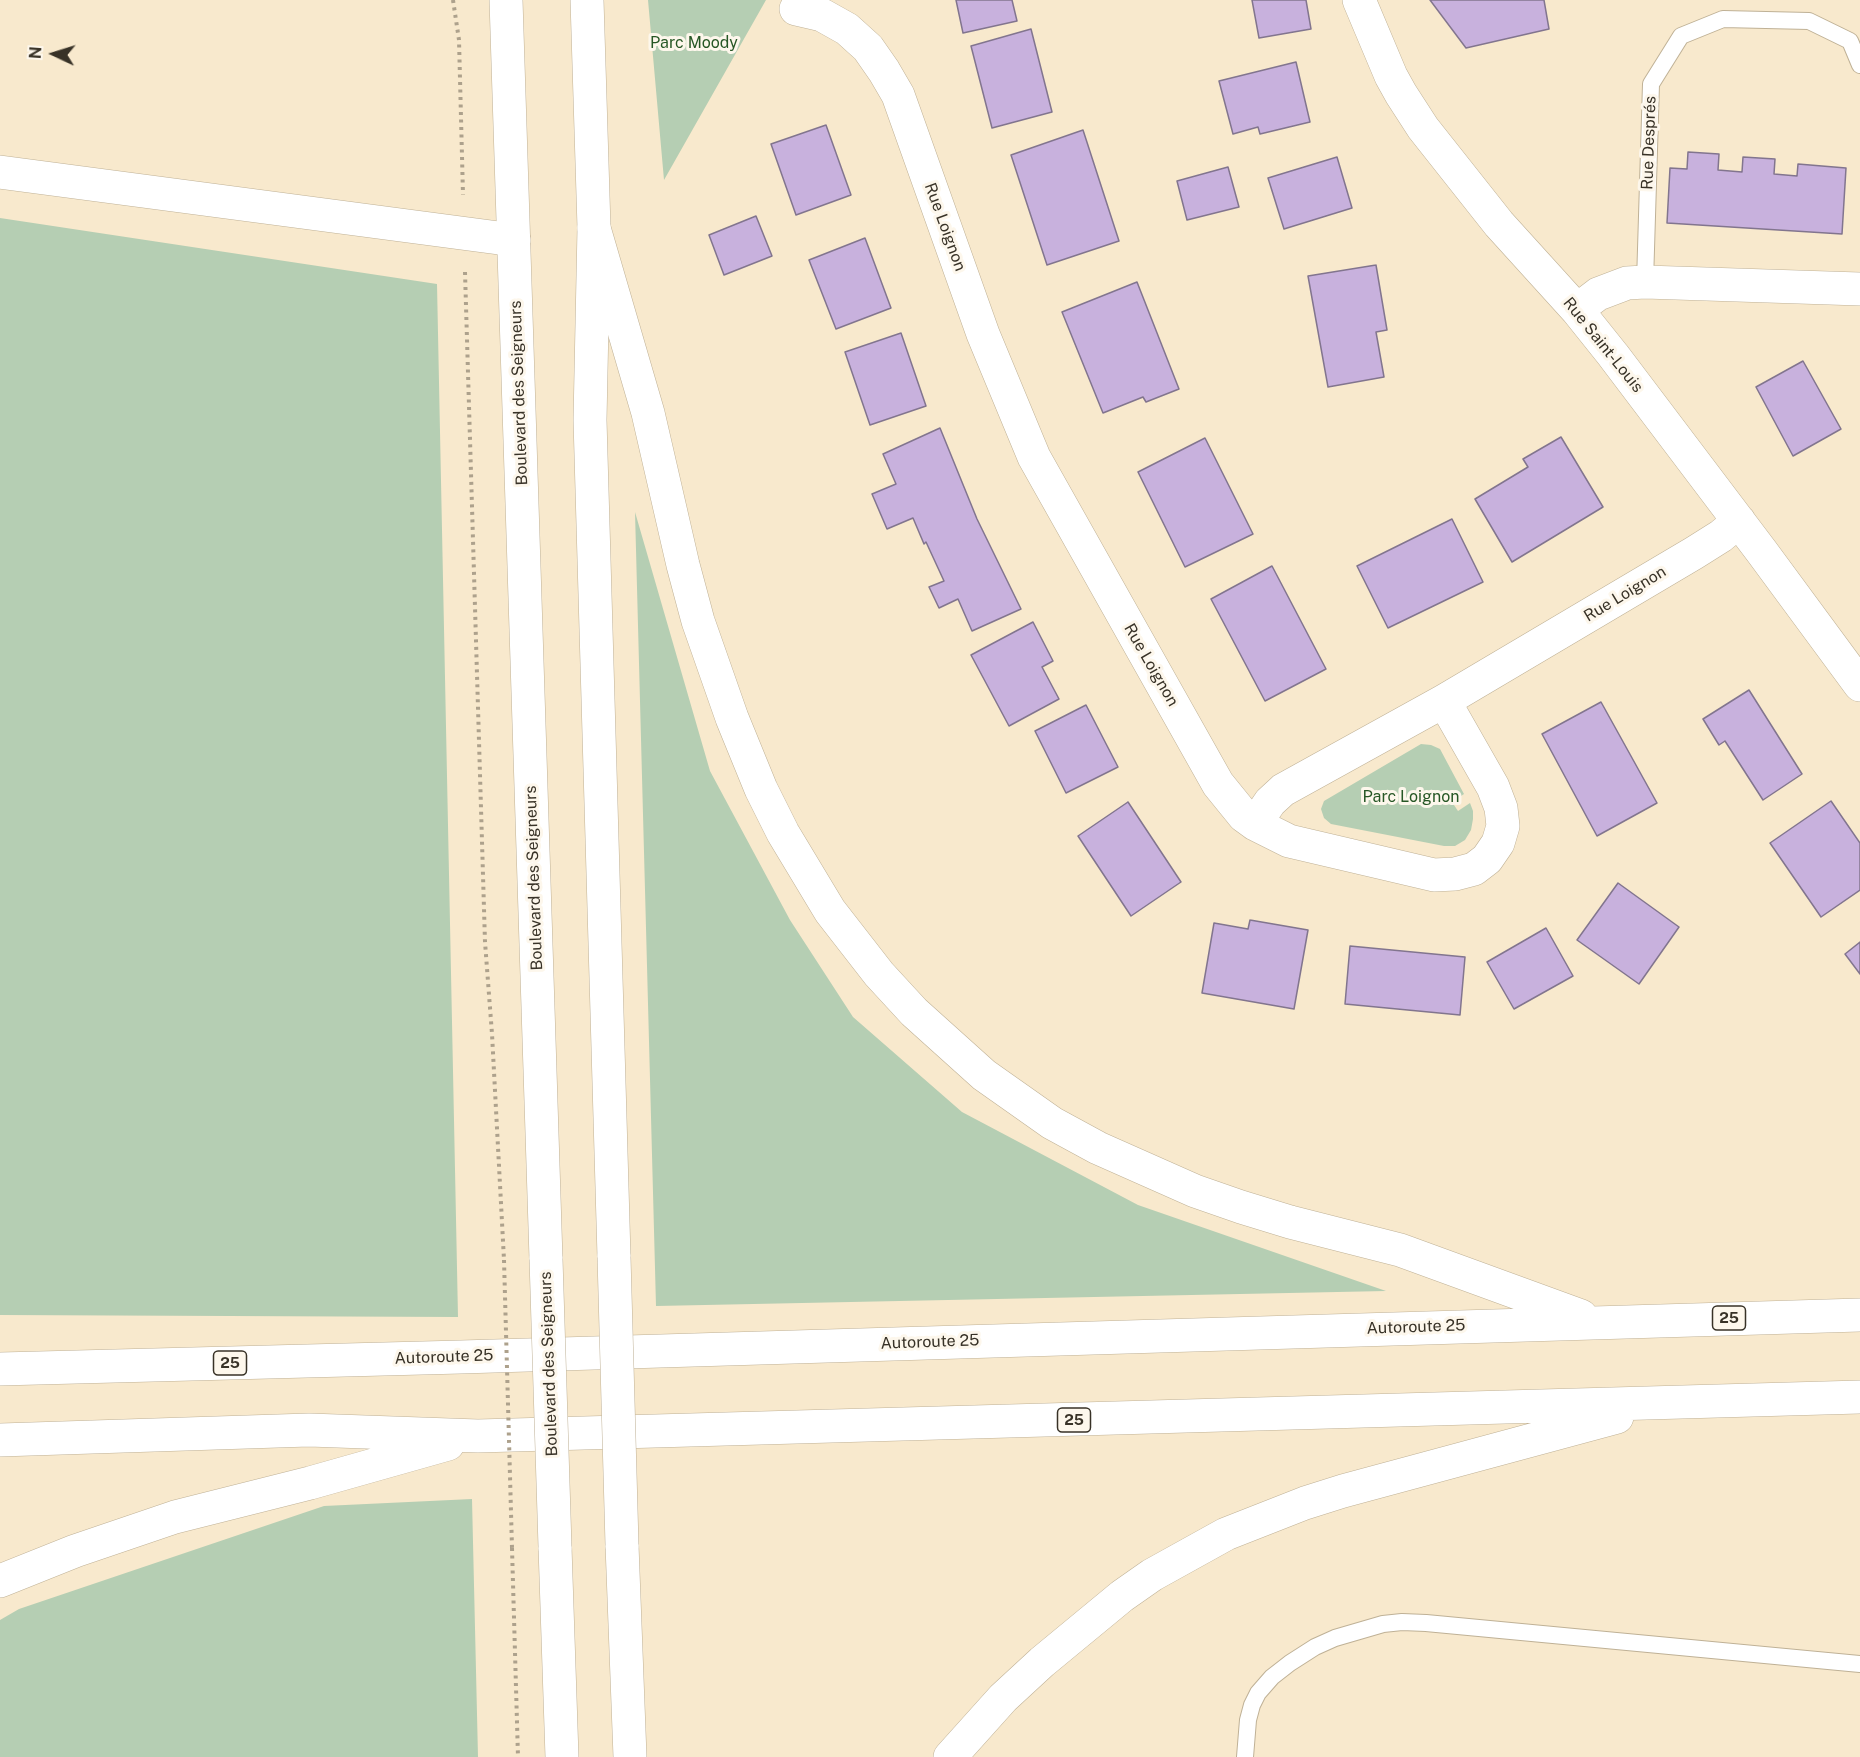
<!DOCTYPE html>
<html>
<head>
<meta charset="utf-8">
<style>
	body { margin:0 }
	#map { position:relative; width:1860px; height:1757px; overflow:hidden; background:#f8e9cd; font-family:"Public Sans",sans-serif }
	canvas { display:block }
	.north { position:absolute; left:24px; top:24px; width:60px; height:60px; -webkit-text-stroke:4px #fdf7ec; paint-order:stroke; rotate:274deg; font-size:16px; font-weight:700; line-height:24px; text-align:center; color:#383227 }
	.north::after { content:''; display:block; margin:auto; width:21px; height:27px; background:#383227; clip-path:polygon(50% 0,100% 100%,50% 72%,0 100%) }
</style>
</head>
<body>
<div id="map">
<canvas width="1860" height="1757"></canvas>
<div class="north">N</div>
</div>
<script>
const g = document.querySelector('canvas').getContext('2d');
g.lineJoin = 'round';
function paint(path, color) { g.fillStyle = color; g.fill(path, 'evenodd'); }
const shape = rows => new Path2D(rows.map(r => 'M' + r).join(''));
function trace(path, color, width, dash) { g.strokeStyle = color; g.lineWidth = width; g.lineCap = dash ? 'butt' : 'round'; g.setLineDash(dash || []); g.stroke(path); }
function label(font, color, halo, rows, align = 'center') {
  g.font = font + ' "Public Sans",sans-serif'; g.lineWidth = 6; g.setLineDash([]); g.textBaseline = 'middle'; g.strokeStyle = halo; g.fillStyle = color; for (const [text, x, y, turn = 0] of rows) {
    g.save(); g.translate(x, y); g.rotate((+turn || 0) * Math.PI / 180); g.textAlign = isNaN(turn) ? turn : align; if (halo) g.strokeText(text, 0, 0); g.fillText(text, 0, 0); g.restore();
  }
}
paint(shape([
	[648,0,766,0,664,180],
	[0,218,437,284,458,1317,0,1315],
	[635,512,710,771,790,920,853,1017,962,1112,1138,1205,1386,1291,656,1306],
	[1421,744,1431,745,1440,749,1464,794,1452,802,1458,811,1470,803,1473,811,1473,819,1471,830,1465,840,1455,846,1444,846,1331,824,1324,818,1321,809,1324,801],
	[472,1499,478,1757,0,1757,0,1620,19,1609,324,1506]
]), '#b5ceb3');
const building = shape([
	[956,0,1012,0,1017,21,963,33,956,0],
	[1252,0,1306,0,1311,29,1259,38,1252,0],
	[1430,0,1544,0,1549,29,1466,48,1430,0],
	[1031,29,1052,112,992,128,971,46,1031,29],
	[1296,62,1310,122,1260,134,1258,127,1233,134,1219,81,1296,62],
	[826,125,851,195,796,215,771,144,826,125],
	[1083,130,1119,241,1047,265,1011,155,1083,130],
	[1688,152,1719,154,1718,170,1742,172,1743,157,1775,159,1774,174,1797,176,1798,164,1846,168,1842,234,1667,223,1670,168,1687,169,1688,152],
	[1337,157,1352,208,1284,229,1268,178,1337,157],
	[1228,167,1239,207,1187,220,1177,181,1228,167],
	[756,216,772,256,724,275,709,235,756,216],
	[865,238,891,308,836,329,809,260,865,238],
	[1376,265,1387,330,1376,332,1384,377,1328,387,1308,276,1376,265],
	[1137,282,1179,389,1146,402,1143,397,1103,413,1062,312,1137,282],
	[901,333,926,406,870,425,845,352,901,333],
	[1803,361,1841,429,1793,456,1756,387,1803,361],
	[940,428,977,519,1021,609,972,631,958,599,939,608,929,587,944,581,926,542,924,544,913,518,887,529,872,494,896,484,883,454,940,428],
	[1561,437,1603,507,1512,562,1475,499,1528,467,1523,459,1561,437],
	[1205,438,1253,534,1185,567,1138,472,1205,438],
	[1452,519,1483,582,1388,628,1357,566,1452,519],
	[1272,566,1326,669,1265,701,1211,599,1272,566],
	[1033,622,1053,661,1042,667,1059,699,1009,726,971,655,1033,622],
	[1749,690,1802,774,1763,800,1725,741,1719,745,1703,719,1749,690],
	[1601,702,1657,803,1597,836,1542,734,1601,702],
	[1086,705,1118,767,1066,793,1035,731,1086,705],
	[1831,801,1860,843,1860,890,1821,917,1770,843,1831,801],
	[1128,802,1181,882,1131,916,1078,836,1128,802],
	[1618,883,1679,927,1639,984,1577,940,1618,883],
	[1250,920,1308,930,1294,1009,1202,993,1214,923,1248,929,1250,920],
	[1546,928,1573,976,1514,1009,1487,962,1546,928],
	[1860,942,1860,974,1845,954,1860,942],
	[1350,946,1465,957,1460,1015,1345,1004,1350,946]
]);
paint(building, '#c8b1dd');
trace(building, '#82758e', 1.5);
const service = shape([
	[1645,282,1651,84,1681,36,1723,19,1809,21,1850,41,1860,65],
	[1245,1757,1248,1720,1252,1705,1258,1693,1272,1677,1290,1663,1315,1647,1335,1638,1383,1624,1402,1622,1426,1623,1860,1664]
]);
const minor = shape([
	[1359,0,1391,76,1401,94,1423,128,1499,224,1577,310,1613,355,1762,552,1860,685],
	[796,9,822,15,847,29,868,48,884,71,898,95,983,334,1034,457,1218,784,1244,816,1255,824,1270,802,1283,790,1444,701,1694,553,1721,536,1739,521],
	[1577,310,1598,294,1627,283,1645,282,1860,289],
	[1255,824,1289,841,1434,875,1455,874,1474,869,1487,859,1498,843,1503,826,1501,808,1493,787,1444,701]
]);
const secondary = shape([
	[506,0,546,1259],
	[587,0,594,228,590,420,614,1257],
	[622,1545,630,1757],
	[555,1547,562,1757]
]);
const motorway = shape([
	[0,172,514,240],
	[594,228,648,413,683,565,698,621,732,718,761,789,783,833,830,911,879,974,914,1012,984,1075,1052,1123,1098,1148,1195,1191,1241,1207,1290,1222,1400,1250,1581,1316],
	[0,1369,461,1357,1860,1315],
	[0,1440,309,1430,478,1436,1860,1397],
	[0,1581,75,1551,175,1517,310,1483,448,1444],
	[950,1757,1003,1698,1042,1662,1122,1596,1152,1575,1226,1534,1305,1503,1343,1491,1617,1417]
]);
trace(service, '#bfb196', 18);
trace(minor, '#bfb196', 34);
trace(secondary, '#bfb196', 34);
trace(motorway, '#bfb196', 34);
trace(shape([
	[453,0,459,40,463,195],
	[465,272,485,942,492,1034,504,1260],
	[512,1548,518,1757]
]), '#ada18c', 4, [3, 4.5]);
trace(service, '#fff', 16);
trace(minor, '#fff', 33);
trace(secondary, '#fff', 33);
trace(motorway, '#fff', 33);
const secondaryBridge = shape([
	[614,1257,622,1545],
	[546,1259,555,1547]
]);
trace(secondaryBridge, '#bfb196', 34, []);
trace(shape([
	[504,1260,512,1548]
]), '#ada18c', 4, [3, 4.5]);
trace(secondaryBridge, '#fff', 33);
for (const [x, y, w] of [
	[1729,1318,33],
	[230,1363,33],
	[1074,1420,33]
]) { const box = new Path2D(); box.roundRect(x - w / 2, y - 12, w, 24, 4.5); g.fillStyle = '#fdf7ec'; g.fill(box); trace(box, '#383227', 1.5); }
label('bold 15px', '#383227', null, [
	["25",1729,1318],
	["25",230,1363],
	["25",1074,1420]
]);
label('16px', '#265725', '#fdf7ec', [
	["Parc Moody",694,43],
	["Parc Loignon",1411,797]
]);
label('16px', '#383227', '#fdf7ec', [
	["Rue Després",1649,143,-88],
	["Rue Loignon",945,227,70],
	["Rue Saint-Louis",1603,345,51],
	["Boulevard des Seigneurs",519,393,-92],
	["Rue Loignon",1625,594,-31],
	["Rue Loignon",1151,665,60],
	["Boulevard des Seigneurs",534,878,-92],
	["Autoroute 25",1416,1327,-2],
	["Autoroute 25",930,1342,-2],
	["Autoroute 25",444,1357,-2],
	["Boulevard des Seigneurs",549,1364,-92]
]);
</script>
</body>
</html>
